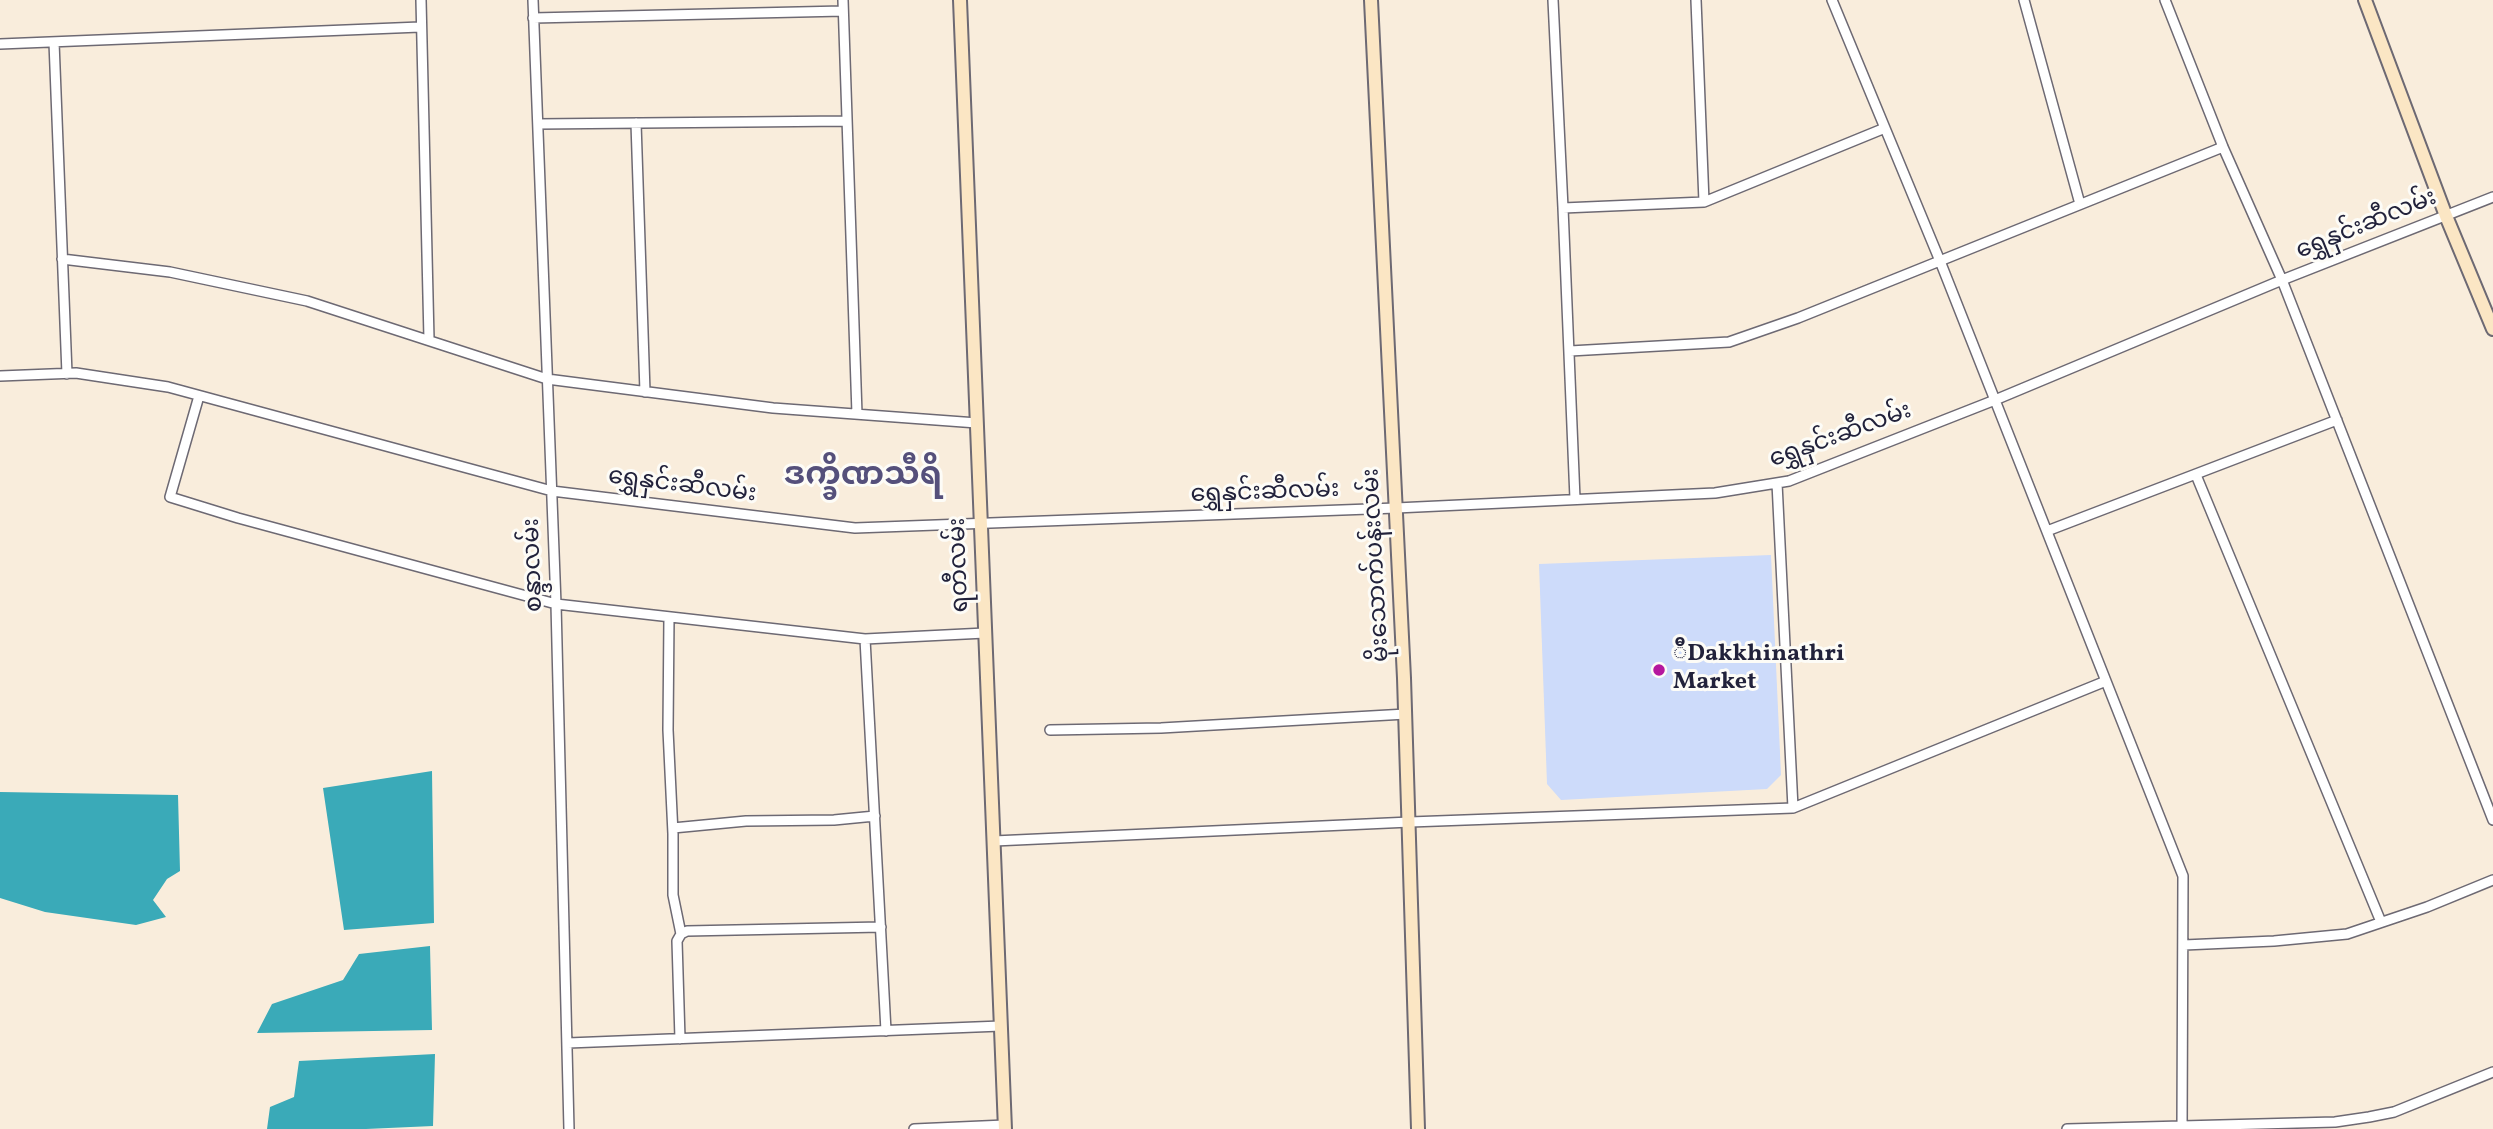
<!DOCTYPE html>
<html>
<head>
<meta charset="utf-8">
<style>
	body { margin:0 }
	canvas { display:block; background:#f9eddc }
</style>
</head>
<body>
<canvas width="2493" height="1129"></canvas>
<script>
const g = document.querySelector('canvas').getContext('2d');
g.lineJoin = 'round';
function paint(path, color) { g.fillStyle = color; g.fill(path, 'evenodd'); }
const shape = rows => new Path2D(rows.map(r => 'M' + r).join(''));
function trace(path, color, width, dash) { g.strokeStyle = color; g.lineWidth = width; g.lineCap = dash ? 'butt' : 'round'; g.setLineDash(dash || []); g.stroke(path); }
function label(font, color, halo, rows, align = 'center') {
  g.font = font + ' Vollkorn,"Noto Sans Myanmar",serif'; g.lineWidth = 6; g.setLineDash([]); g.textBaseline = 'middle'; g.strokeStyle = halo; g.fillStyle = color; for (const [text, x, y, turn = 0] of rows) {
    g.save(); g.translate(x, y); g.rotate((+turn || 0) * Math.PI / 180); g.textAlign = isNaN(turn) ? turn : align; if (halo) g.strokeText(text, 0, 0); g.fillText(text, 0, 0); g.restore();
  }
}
paint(shape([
	[1771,555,1781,775,1767,789,1561,800,1547,784,1539,564]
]), '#cddbfa');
paint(shape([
	[432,771,434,923,344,930,323,788],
	[0,792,178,795,180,871,167,879,153,900,166,917,136,925,45,912,0,898],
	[430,946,432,1030,257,1033,272,1004,343,980,359,954],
	[435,1054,433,1126,366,1129,267,1129,270,1107,294,1097,299,1061]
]), '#3aaab8');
const street = shape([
	[421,0,429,339],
	[533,0,556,604,569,1129],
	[843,0,857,414],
	[1553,0,1563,208,1704,202,1885,128],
	[1696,0,1704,202],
	[1832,0,1940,261,2183,876,2182,1129],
	[2024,0,2080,204],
	[2165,0,2223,147,2282,280,2493,820],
	[533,18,843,11],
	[54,42,67,374],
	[0,44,420,27],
	[636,123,645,392],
	[538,124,847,121],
	[1563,208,1575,499],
	[62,259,170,272,307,301,547,379,773,408,977,423],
	[1570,351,1729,342,1798,318,2223,147],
	[0,376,76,373,168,387,552,491,855,528,1396,508,1715,493,1789,481,1995,400,2282,280,2493,197],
	[199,396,170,497,238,518,556,604,865,639,985,633],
	[2196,475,2381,922],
	[2047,531,2337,420],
	[669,617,668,730,673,834,673,895,681,934],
	[865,639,886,1031],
	[1050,730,1161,728,1406,714],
	[1793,808,2106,681],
	[673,828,746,821,834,820,875,816],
	[994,841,1410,822,1793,808,1777,483],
	[2184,945,2274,941,2347,934,2427,907,2493,880],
	[680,1039,677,941,681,934,687,931,881,927],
	[568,1043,1001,1026],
	[914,1129,1005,1125],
	[2067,1129,2335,1122,2369,1117,2394,1112,2493,1072]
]);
const secondary = shape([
	[960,0,1005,1129],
	[1371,0,1404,678,1418,1129],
	[2365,0,2446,216,2493,329]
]);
trace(street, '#6d6973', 12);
trace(secondary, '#6d6973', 16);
trace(street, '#fff', 9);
trace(secondary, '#fbe6c4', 12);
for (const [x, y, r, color] of [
	[1659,670,7,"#b5179e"]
]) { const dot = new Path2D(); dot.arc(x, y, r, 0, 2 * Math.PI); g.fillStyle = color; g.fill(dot); trace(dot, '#fdfcf7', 2.5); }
label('24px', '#22223b', '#fdfcf7', [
	["ရွှေနှင်းဆီလမ်း",2367,226,-22],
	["ရွှေနှင်းဆီလမ်း",1841,437,-20],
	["ရွှေနှင်းဆီလမ်း",682,487,7],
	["ရွှေနှင်းဆီလမ်း",1265,494,-2],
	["စန္ဒာလမ်း",535,565,-92],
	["ရတီလမ်း",961,565,-92],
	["မိုးသောက်ပန်းလမ်း",1378,565,-93]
]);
label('bold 24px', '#22223b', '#fdfcf7', [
	["ီDakkhinathri",1673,656],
	["Market",1673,684]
], 'left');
label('bold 32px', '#55507b', '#fdfcf7', [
	["ဒက္ခိဏသီရိ",863,478]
]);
</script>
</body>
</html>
